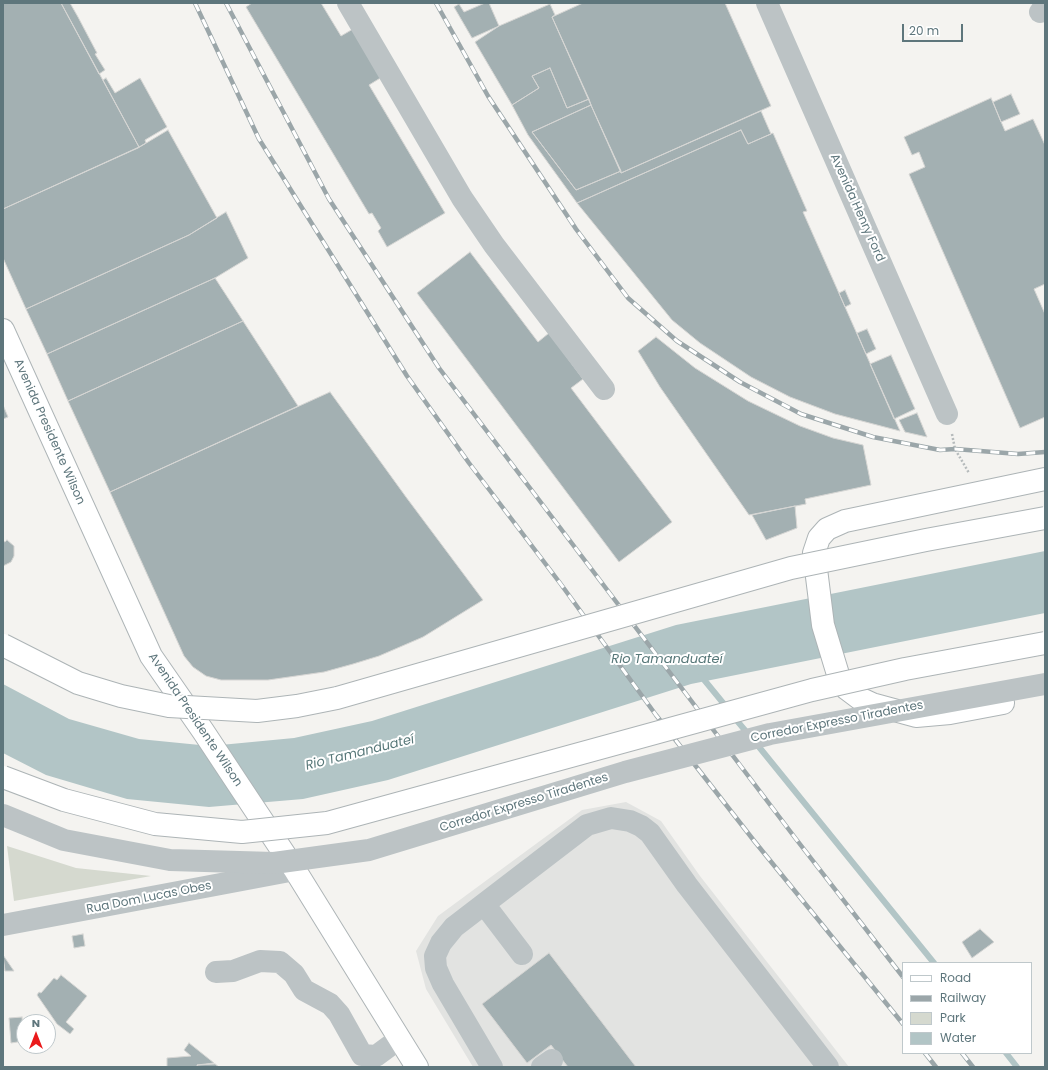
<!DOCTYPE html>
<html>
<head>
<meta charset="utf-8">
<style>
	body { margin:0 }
	#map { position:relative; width:1048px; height:1070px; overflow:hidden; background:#f4f3f0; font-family:Poppins,sans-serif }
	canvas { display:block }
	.frame { position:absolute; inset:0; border:4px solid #5e767c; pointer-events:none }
	.legend { position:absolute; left:902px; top:962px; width:130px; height:92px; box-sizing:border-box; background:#fff; border:1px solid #bfc8cb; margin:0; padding:5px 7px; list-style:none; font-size:12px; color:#5e767c }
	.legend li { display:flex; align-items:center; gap:8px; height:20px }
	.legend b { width:20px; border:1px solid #bfc8cb }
	.north { position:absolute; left:16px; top:1014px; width:40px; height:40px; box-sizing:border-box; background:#fff; border:1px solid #bfc8cb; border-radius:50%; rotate:0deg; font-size:11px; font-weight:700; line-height:16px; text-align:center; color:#5e767c }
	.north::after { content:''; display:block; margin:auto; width:14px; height:18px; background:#ea1a1b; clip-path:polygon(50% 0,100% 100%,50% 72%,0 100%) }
	.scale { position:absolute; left:902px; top:24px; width:61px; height:18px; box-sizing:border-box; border:2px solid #5e767c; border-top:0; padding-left:5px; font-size:12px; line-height:14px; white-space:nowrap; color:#5e767c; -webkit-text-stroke:3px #fff; paint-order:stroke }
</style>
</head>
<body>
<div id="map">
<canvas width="1048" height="1070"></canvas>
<div class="frame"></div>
<ul class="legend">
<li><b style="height:5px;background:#fff"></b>Road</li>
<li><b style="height:5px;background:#9ba6a9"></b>Railway</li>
<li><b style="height:11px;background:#d5d9cf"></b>Park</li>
<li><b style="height:11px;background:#b2c5c6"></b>Water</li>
</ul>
<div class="north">N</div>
<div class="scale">20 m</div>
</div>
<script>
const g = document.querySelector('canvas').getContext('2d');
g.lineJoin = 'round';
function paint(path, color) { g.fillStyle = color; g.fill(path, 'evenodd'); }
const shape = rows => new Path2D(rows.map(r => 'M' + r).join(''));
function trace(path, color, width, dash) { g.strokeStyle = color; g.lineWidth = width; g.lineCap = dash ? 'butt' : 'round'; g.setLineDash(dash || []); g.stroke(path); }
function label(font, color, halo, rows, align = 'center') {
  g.font = font + ' Poppins,sans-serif'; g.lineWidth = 4; g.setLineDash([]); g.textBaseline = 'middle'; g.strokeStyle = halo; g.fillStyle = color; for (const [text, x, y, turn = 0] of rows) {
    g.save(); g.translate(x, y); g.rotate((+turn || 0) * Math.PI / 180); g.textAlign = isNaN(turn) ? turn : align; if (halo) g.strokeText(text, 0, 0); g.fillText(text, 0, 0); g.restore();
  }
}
paint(shape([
	[626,802,661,821,700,876,849,1067,473,1067,426,989,416,951,438,916,582,810]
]), '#e2e3e1');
paint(shape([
	[7,846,76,868,151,876,14,901]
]), '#d5d9cf');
paint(shape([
	[1045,551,1045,613,691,684,388,780,303,799,209,807,127,799,46,775,3,753,3,684,69,719,139,739,210,746,294,738,372,721,676,625]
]), '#b2c5c6');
trace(shape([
	[701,676,728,709],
	[733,716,749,735],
	[755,742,934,963],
	[1006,1053,1017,1067]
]), '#b2c5c6', 6);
const building = shape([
	[3,3,61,3,139,147,3,209,3,3],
	[61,3,70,3,78,17,97,53,95,54,105,70,99,74,61,3],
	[252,3,321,3,341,36,353,29,382,77,369,85,445,213,387,247,378,231,381,228,372,213,369,214,246,7,252,3],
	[485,3,489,3,499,26,472,38,454,7,459,4,464,12,485,3],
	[583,3,725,3,771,106,621,173,552,17,583,3],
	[550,4,555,15,552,17,589,99,567,108,550,68,532,76,539,88,512,105,475,42,499,26,550,4],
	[550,68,567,108,589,99,591,105,532,132,576,190,621,171,621,173,761,111,771,134,748,144,741,130,577,203,528,135,512,105,539,88,532,76,550,68],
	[106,78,115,93,140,78,167,127,145,140,146,143,139,147,103,80,106,78],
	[1011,94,1020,114,1001,122,993,102,1011,94],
	[991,98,1005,131,1033,119,1045,145,1045,284,1034,289,1045,314,1045,417,1020,428,909,174,925,167,919,152,912,155,904,137,991,98],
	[591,105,621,171,576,190,532,132,591,105],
	[168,130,217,218,189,235,26,309,3,258,3,209,138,148,168,130],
	[741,130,748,144,773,133,807,211,803,212,900,431,835,414,790,397,751,377,700,343,672,320,577,203,741,130],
	[226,212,248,258,215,278,47,354,26,309,189,235,226,212],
	[470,252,538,342,549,333,583,379,571,388,672,522,619,562,417,293,470,252],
	[215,278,243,321,68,401,47,354,215,278],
	[845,290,851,304,845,307,839,293,845,290],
	[243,321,298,406,110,492,68,401,243,321],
	[867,329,876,349,866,354,857,333,867,329],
	[656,337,695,368,748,401,800,426,833,438,863,445,871,485,805,499,806,504,749,515,660,387,638,351,656,337],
	[891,355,915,409,894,419,870,364,891,355],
	[330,392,406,497,483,600,423,637,379,656,353,664,324,672,268,680,221,680,206,676,193,667,184,656,110,492,330,392],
	[3,405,8,417,3,419,3,405],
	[917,413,927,437,905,432,899,420,917,413],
	[795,506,797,528,766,540,752,515,795,506],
	[7,540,14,546,14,556,11,562,3,566,3,541,5,542,7,540],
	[980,929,994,942,972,958,962,942,980,929],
	[83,934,85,946,74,948,72,936,83,934],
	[549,953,636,1067,568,1067,551,1045,527,1063,482,1004,549,953],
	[3,955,14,971,5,971,3,955],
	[61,975,87,996,66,1022,74,1029,70,1034,57,1024,37,995,39,992,41,993,54,978,57,980,61,975],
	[22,1017,24,1041,11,1043,9,1018,22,1017],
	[189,1043,214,1063,197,1065,198,1067,167,1067,167,1058,191,1056,184,1050,189,1043],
	[215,1064,219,1067,198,1067,197,1065,215,1064]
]);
paint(building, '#a3b0b2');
trace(building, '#d5d5d3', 1);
const major = shape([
	[3,330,151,656,203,731,295,870,417,1067]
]);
const highway = shape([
	[1003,703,950,713,916,716,872,704,859,698,847,689,840,681,823,625,814,553,819,538,827,529,845,521,1045,479]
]);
trace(major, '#aeb5b7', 24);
trace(highway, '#adb4b6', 24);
trace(shape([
	[952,434,955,449,969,473]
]), '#b6bbbc', 2.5, [2, 2]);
trace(shape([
	[348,3,462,198,494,245,604,389],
	[767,3,947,414],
	[1040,12,1045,10],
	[484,904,522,954],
	[3,925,295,870],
	[216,972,233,971,260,961,280,962,294,974,304,990,330,1004,339,1014,362,1055,376,1056,399,1039],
	[492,1067,443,984,436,968,435,956,441,943,454,927,587,825,611,818,630,821,641,826,650,833,687,885,828,1067],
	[542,1067,552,1060]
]), '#bcc3c5', 22);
trace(major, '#fff', 22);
trace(highway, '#fff', 22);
const rail = shape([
	[195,3,259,139,407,376,469,463,560,583,656,715,755,842,903,1024],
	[226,3,329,199,439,368,796,839,903,977],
	[436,3,488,96,576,229,628,298,677,341,740,382,801,414,873,437,940,450,955,449,1018,454,1045,452],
	[925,1053,936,1067],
	[962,1053,973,1067]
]);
trace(rail, '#9ba6a9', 4.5);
trace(rail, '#fff', 3, [9]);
const highwayBridge = shape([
	[3,645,78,683,121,696,169,706,257,711,297,706,337,698,791,568,926,540,1045,518],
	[3,777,64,800,155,824,242,832,327,823,812,690,905,669,1045,643]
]);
trace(highwayBridge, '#adb4b6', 24, []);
trace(shape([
	[3,815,64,840,170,860,274,863,369,850,625,772,770,734,1045,684]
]), '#bcc3c5', 22);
trace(highwayBridge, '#fff', 22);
label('12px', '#5e767c', '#fff', [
	["Avenida Henry Ford",857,208,66],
	["Avenida Presidente Wilson",49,432,66],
	["Avenida Presidente Wilson",195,720,56],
	["Corredor Expresso Tiradentes",837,722,-11],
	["Corredor Expresso Tiradentes",524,803,-17],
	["Rua Dom Lucas Obes",149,898,-11]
]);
label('italic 13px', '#587879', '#fff', [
	["Rio Tamanduateí",667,660],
	["Rio Tamanduateí",360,753,-14]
]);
</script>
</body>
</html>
